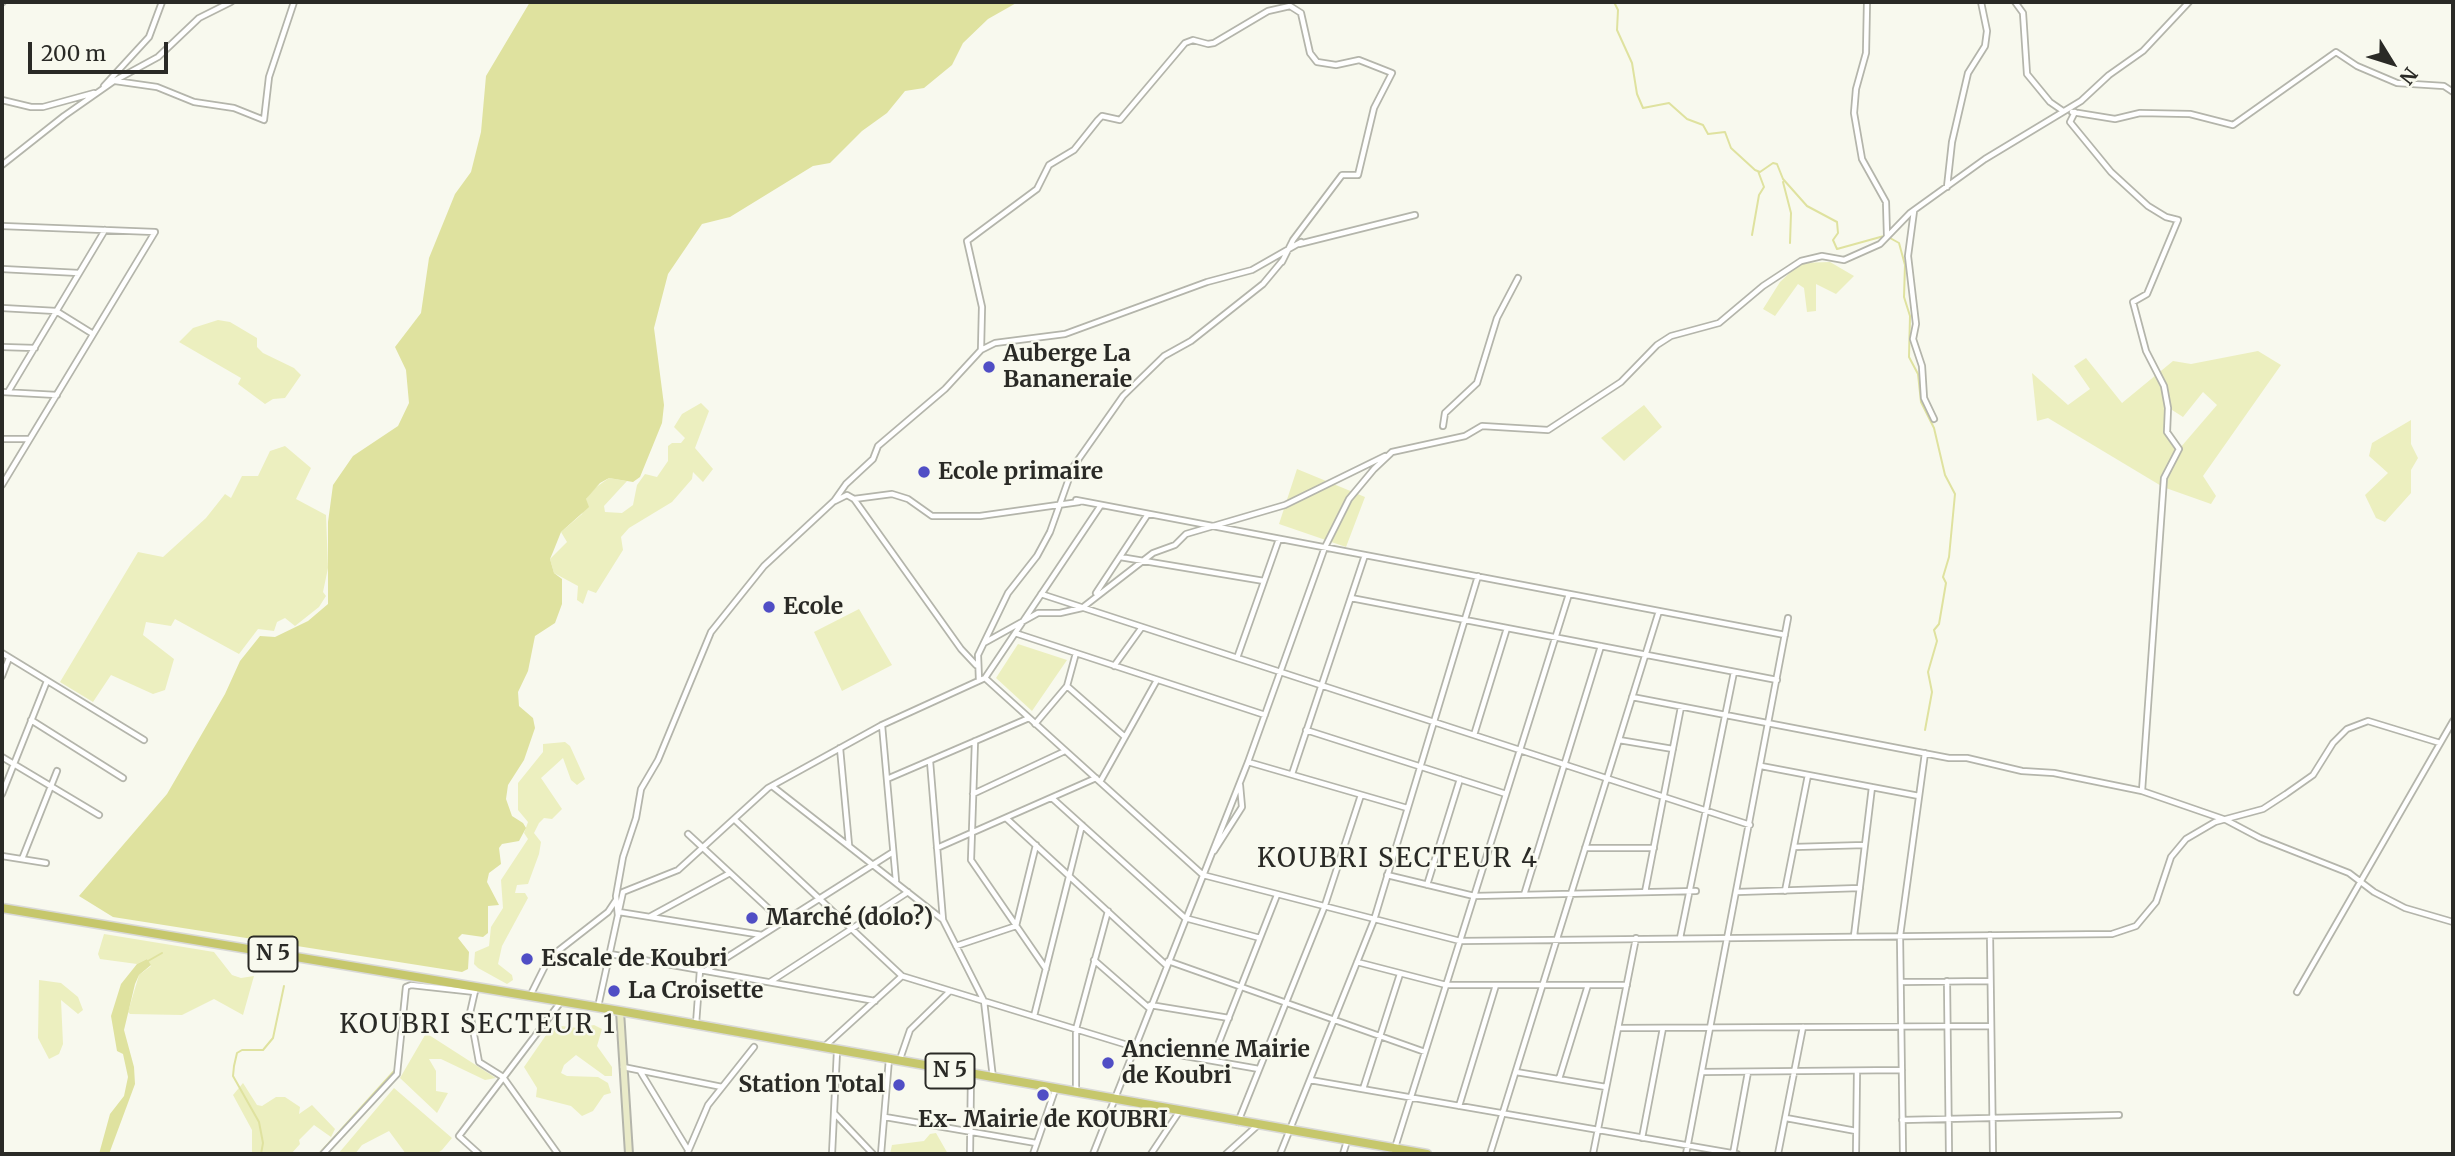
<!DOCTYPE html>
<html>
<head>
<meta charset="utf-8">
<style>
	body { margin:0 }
	#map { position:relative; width:2455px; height:1156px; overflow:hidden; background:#f8f9ee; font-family:Merriweather,serif }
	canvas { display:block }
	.frame { position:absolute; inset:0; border:4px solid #2a2a26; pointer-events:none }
	.north { position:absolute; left:2357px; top:28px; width:70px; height:70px; -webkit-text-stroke:5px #f8f9ee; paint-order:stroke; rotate:128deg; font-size:19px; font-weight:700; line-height:28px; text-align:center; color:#2a2a26 }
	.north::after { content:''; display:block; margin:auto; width:24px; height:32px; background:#2a2a26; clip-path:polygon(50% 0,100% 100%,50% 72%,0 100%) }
	.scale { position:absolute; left:28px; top:42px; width:140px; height:32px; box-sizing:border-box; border:4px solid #2a2a26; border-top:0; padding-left:9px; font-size:21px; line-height:24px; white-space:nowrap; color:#2a2a26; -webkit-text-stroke:5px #f8f9ee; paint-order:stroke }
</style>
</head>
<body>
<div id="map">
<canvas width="2455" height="1156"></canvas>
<div class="frame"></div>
<div class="north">N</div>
<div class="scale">200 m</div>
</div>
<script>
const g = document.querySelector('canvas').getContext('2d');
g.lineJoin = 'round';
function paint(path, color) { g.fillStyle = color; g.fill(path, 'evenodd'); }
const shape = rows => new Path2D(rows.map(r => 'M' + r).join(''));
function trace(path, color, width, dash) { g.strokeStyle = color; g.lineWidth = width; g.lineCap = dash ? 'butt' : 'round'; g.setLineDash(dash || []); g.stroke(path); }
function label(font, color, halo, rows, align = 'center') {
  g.font = font + ' Merriweather,serif'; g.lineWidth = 5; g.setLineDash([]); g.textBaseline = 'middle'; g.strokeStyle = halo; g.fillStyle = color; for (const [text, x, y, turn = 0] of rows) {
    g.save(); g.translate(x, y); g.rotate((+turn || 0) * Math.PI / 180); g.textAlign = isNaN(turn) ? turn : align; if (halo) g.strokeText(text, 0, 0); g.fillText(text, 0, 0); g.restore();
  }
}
paint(shape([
	[1830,262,1854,276,1836,294,1816,284,1816,311,1807,312,1804,288,1798,284,1775,316,1763,309,1780,282,1800,263],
	[218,320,230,322,257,338,257,347,263,353,294,368,301,375,285,398,273,399,265,404,238,384,241,378,179,342,193,328],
	[2258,351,2281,365,2203,476,2216,496,2211,504,2163,487,2048,418,2037,421,2032,373,2068,405,2090,389,2074,366,2086,358,2122,403,2173,361,2191,364],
	[2203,392,2217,405,2180,448,2166,428,2169,408,2183,417],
	[701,403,709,411,695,448,713,469,703,482,693,472,692,479,672,502,629,528,621,537,623,550,596,593,588,590,583,604,577,600,578,586,554,573,550,559,567,542,561,532,582,514,586,499,592,490,609,478,627,481,604,506,605,512,622,513,633,505,637,485,645,474,657,477,668,461,668,446,672,443,681,443,685,438,674,427,682,414],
	[1644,405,1662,427,1624,461,1601,438],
	[2411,420,2411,444,2418,458,2411,470,2411,493,2385,522,2376,518,2365,495,2388,473,2369,456,2372,443],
	[285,446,311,468,296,499,326,515,328,568,323,592,326,596,319,607,295,626,285,618,277,622,274,631,258,629,239,654,175,619,171,626,146,622,143,635,174,659,165,690,153,694,111,675,93,702,60,682,138,552,163,557,206,518,225,494,231,498,242,476,258,476,270,451],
	[1297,469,1365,497,1346,547,1279,524],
	[859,609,892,665,842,691,814,632],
	[1018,644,1067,660,1032,711,996,678],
	[565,742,570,746,585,779,577,785,571,780,563,758,541,778,562,809,552,819,544,818,539,823,534,833,541,842,539,854,528,884,517,885,515,893,525,893,528,898,502,946,498,964,512,975,513,980,507,984,478,968,474,964,475,952,489,946,491,927,503,908,501,880,528,839,524,833,528,822,518,810,518,783,543,752,543,744],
	[104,934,214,952,232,975,241,978,254,976,243,1015,214,999,182,1015,130,1014,128,1012,139,975,151,966,147,959,137,964,100,959,98,954],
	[39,980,61,983,78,997,83,1010,78,1014,61,1000,63,1044,59,1054,49,1059,38,1038],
	[553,1025,578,1028,594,1025,602,1029,597,1046,612,1067,612,1076,605,1076,576,1055,564,1065,561,1073,567,1076,598,1077,608,1083,611,1093,604,1095,593,1111,582,1116,571,1106,536,1097,537,1088,524,1067],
	[425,1035,429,1035,496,1078,485,1080,441,1059,429,1059,436,1071,436,1091,448,1093,437,1113,400,1078],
	[243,1083,257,1105,262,1106,276,1097,285,1097,300,1107,299,1114,312,1105,335,1129,331,1137,314,1125,299,1140,300,1144,291,1154,252,1154,252,1130,233,1095],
	[394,1088,452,1138,442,1150,436,1154,406,1154,389,1131,362,1145,355,1154,338,1154],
	[936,1133,948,1154,890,1154,892,1145,924,1141,930,1134]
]), '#ecefbf');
paint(shape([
	[530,2,1018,2,988,19,963,43,952,65,924,88,905,91,887,113,862,131,830,163,813,166,730,217,702,224,668,274,654,328,664,405,662,423,640,477,633,482,609,478,600,483,586,499,589,507,561,532,553,552,550,559,554,573,562,579,562,604,555,623,535,636,528,671,518,692,519,706,533,718,535,728,524,760,508,785,506,799,512,816,523,823,526,828,519,841,502,844,499,848,501,864,489,873,487,882,499,905,488,906,488,933,483,937,462,934,458,938,469,952,468,969,462,972,113,917,79,896,167,794,225,694,240,661,260,636,275,637,308,621,328,604,328,522,333,485,353,456,398,426,409,403,406,370,395,347,421,313,429,258,455,194,471,172,481,132,486,76],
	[147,959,151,965,139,975,135,984,124,1030,134,1067,135,1084,109,1154,99,1154,110,1114,124,1096,128,1077,123,1054,117,1051,111,1016,121,984,137,964]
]), '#dfe29f');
trace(shape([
	[1614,2,1618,10,1617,30,1632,63,1637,94,1643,108,1669,103,1687,119,1703,125,1708,134,1725,132,1731,148,1755,170,1760,172,1773,163,1777,164,1783,179,1807,206,1837,222,1838,233,1833,240,1837,249,1884,236],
	[1783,182,1791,213,1790,243],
	[1752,235,1759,195,1764,187,1758,171],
	[1890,238,1899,243,1905,265,1904,297,1910,316,1909,357,1918,374,1921,402,1934,428,1945,475,1955,494,1949,557,1943,577,1946,583,1939,624,1934,630,1937,641,1928,672,1932,692,1925,730],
	[148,961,162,953],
	[400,1022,403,988],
	[261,1154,263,1143,259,1122,233,1076,234,1066,237,1053,242,1050,263,1050,273,1038,284,986],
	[319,1154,396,1069]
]), '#dfe29f', 2);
const minor = shape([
	[1867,2,1866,53,1856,89,1854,113,1862,159,1886,202,1887,236],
	[2015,2,2023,13,2027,74,2050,102,2063,111],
	[2,3,3,2],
	[115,81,157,87,194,102,234,108,264,120,269,77,294,2],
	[104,86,149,37,162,2],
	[2,100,31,107,43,107,94,93],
	[2072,112,2115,119,2140,113,2190,114,2233,125,2336,52,2357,66,2397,83,2444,86,2453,92],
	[2075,112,2070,122,2111,172,2148,206,2166,217,2178,220,2147,294,2133,302,2146,351,2164,386,2168,408,2167,432,2179,449,2164,478,2142,791],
	[2,165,64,116,114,81,158,57,199,18,231,2],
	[1947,187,1952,142,1968,73,1985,46,1987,31,1981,2],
	[1914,211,1908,256,1916,324,1913,339,1922,366,1924,398,1934,419],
	[2,226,155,232,2,485],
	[1299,244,1415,215],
	[2,269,79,273],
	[2,308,56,311,93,334],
	[2,347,35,348],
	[981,349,982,307,967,241,1037,189,1049,165,1074,150,1098,120,1102,116,1120,120,1185,43,1193,40,1208,44,1214,43,1268,11,1290,6,1301,13,1310,53,1317,62,1336,65,1359,60,1392,73,1374,108,1358,175,1342,175,1293,240,1282,262],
	[2,392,57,395],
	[8,392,105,230],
	[1443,426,1445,413,1477,383,1497,318,1518,278],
	[2,439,29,439],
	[854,499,892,494,908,499,932,516,980,516,1079,502],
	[1076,500,1785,635],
	[835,501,847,495,854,499,961,649,976,665],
	[1120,557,1264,581],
	[1096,593,1148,514],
	[1041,594,1750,825],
	[1351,598,1777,680],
	[1015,633,1265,715],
	[984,643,1038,613,1060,613,1082,608,1153,553,1175,545,1186,534,1285,505,1385,456],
	[2,653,144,740],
	[1237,658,1279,539],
	[1114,666,1142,627],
	[2,676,9,658],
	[985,678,1203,875,1460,941,2112,934,2136,926,2156,902,2171,857,2186,839,2215,822,2263,809,2286,794,2313,775,2333,743,2347,729,2368,721,2440,743],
	[979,680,978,655,1008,593,1037,556,1050,532,1073,467,1123,396,1164,356,1191,341,1263,284,1283,260],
	[1067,686,1125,737],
	[1632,697,1949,758,1967,758,2022,771,2054,773,2142,791,2226,820,2260,838,2349,873,2374,892,2405,908,2453,922],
	[31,720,123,778],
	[1035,724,1067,686,1076,653],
	[882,725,896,881],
	[1306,730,1506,794],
	[1474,735,1507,628],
	[1619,740,1673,749],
	[975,741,971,860,1046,969],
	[840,748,849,845],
	[2,757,99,815],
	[930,761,943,920,984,1001,993,1078],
	[1248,762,1407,808],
	[1761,766,1919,796],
	[1292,774,1365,555],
	[887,779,1029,718],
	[1100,782,1157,680],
	[772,786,942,919],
	[2,794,47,681],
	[973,794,1065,751],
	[1052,798,1185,918,1260,938],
	[1006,818,1166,965],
	[734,819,902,976,1134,1047,1259,1069],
	[688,834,783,922],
	[1794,847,1865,845],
	[937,848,1096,778],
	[1585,848,1654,848],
	[1214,851,1242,807,1240,785],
	[2,856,46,863],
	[22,859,57,771],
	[1387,875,1474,896,1696,891],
	[1427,885,1460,779],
	[1785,891,1808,775],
	[1645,892,1681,707],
	[1737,892,1860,888],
	[1524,895,1601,646],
	[619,912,762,935],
	[618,916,616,896,623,857,636,818,641,789,658,760,711,632,764,566,834,501,846,484,873,459,878,446,945,389,981,350,995,343,1065,334,1207,282,1252,270,1301,242],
	[651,916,730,873],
	[1990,935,1993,1154],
	[1854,936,1872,787],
	[1680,938,1734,672],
	[956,946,1016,926,1036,845],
	[610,954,875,1001],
	[1094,960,1149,1008],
	[1168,961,1425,1052],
	[1357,962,1446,985,1627,985],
	[707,970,893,852],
	[1947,981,1949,1154],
	[770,982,908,892],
	[1901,982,1990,981],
	[475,991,470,1013,479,1062,503,1077,558,1154],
	[2297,992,2453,721],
	[530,996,549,958,608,912,616,900],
	[1150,1005,1229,1018],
	[598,1007,623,892,678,870,768,788,882,725,985,678,1101,505],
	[1034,1016,1082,825],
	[696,1024,700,970],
	[1618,1028,1991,1026],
	[825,1046,902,976],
	[900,1059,910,1030,950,991],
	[1212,1060,1277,895],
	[623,1067,722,1087],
	[640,1071,688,1150],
	[1516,1072,1606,1087],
	[1702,1072,1902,1070],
	[1559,1079,1588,985],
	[1310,1080,1737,1154],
	[1363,1089,1400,974],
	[1076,1091,1076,1029,1108,911],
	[1459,1106,1496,985],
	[835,1114,873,1154],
	[885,1117,1036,1143],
	[1786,1118,1856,1131],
	[1902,1120,2119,1115],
	[1238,1122,1324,908,1361,795],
	[1642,1138,1663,1028],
	[323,1154,397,1074,406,987,411,985,475,992],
	[479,1154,459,1136,560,1003],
	[687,1154,708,1105,754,1047],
	[832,1154,837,1051],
	[881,1154,889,1059],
	[970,1154,971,1074],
	[1033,1154,1055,1090],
	[1093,1154,1248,762,1325,547,1349,499,1374,469,1392,452,1465,436,1482,426,1548,430,1621,382,1657,345,1671,336,1719,323,1763,286,1801,261,1822,256,1844,260,1880,244,1910,213,1985,159,2081,101,2109,75,2143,51,2189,2],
	[1151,1154,1179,1112],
	[1226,1154,1258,1125],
	[1280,1154,1374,920,1478,576],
	[1343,1154,1347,1141],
	[1393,1154,1569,594],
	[1490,1154,1659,611],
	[1593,1154,1636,938],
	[1686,1154,1788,618],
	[1733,1154,1748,1072],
	[1778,1154,1803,1027],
	[1856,1154,1857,1071],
	[1903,1154,1900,936,1925,753]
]);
const secondary = shape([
	[620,1011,629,1154]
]);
const trunk = shape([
	[2,908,620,1011,1427,1154]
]);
trace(minor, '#b4b5ab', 8);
trace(secondary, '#b4b5ab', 10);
trace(trunk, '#d9d9d8', 11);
trace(minor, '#fff', 4.5);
trace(secondary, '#e9eac8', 6);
trace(trunk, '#c6c76c', 8);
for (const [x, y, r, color] of [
	[989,367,7,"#504ec5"],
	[924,472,7,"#504ec5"],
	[769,607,7,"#504ec5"],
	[752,918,7,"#504ec5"],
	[527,959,7,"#504ec5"],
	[614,991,7,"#504ec5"],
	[1108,1063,7,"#504ec5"],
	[899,1085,7,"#504ec5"],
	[1043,1095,7,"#504ec5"]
]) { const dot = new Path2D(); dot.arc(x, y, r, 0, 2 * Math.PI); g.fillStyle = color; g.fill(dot); trace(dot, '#f8f9ee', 2.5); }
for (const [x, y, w] of [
	[273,954,49],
	[950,1071,49]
]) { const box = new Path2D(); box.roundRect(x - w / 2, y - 17.5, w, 35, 5); g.fillStyle = '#f8f9ee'; g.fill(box); trace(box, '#2a2a26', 2); }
label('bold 21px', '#2a2a26', null, [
	["N 5",273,954],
	["N 5",950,1071]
]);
label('bold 23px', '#2a2a26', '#f8f9ee', [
	["Auberge La",1003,354],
	["Bananeraie",1003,380],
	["Ecole primaire",938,472],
	["Ecole",783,607],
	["Marché (dolo?)",766,918],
	["Escale de Koubri",541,959],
	["La Croisette",628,991],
	["Ancienne Mairie",1122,1050],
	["de Koubri",1122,1076],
	["Station Total",885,1085,"right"],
	["Ex- Mairie de KOUBRI",1043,1120,"center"]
], 'left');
g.letterSpacing = '2px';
label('26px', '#2a2a26', '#f8f9ee', [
	["KOUBRI SECTEUR 4",1398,860],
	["KOUBRI SECTEUR 1",478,1026]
]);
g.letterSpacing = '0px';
</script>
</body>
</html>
